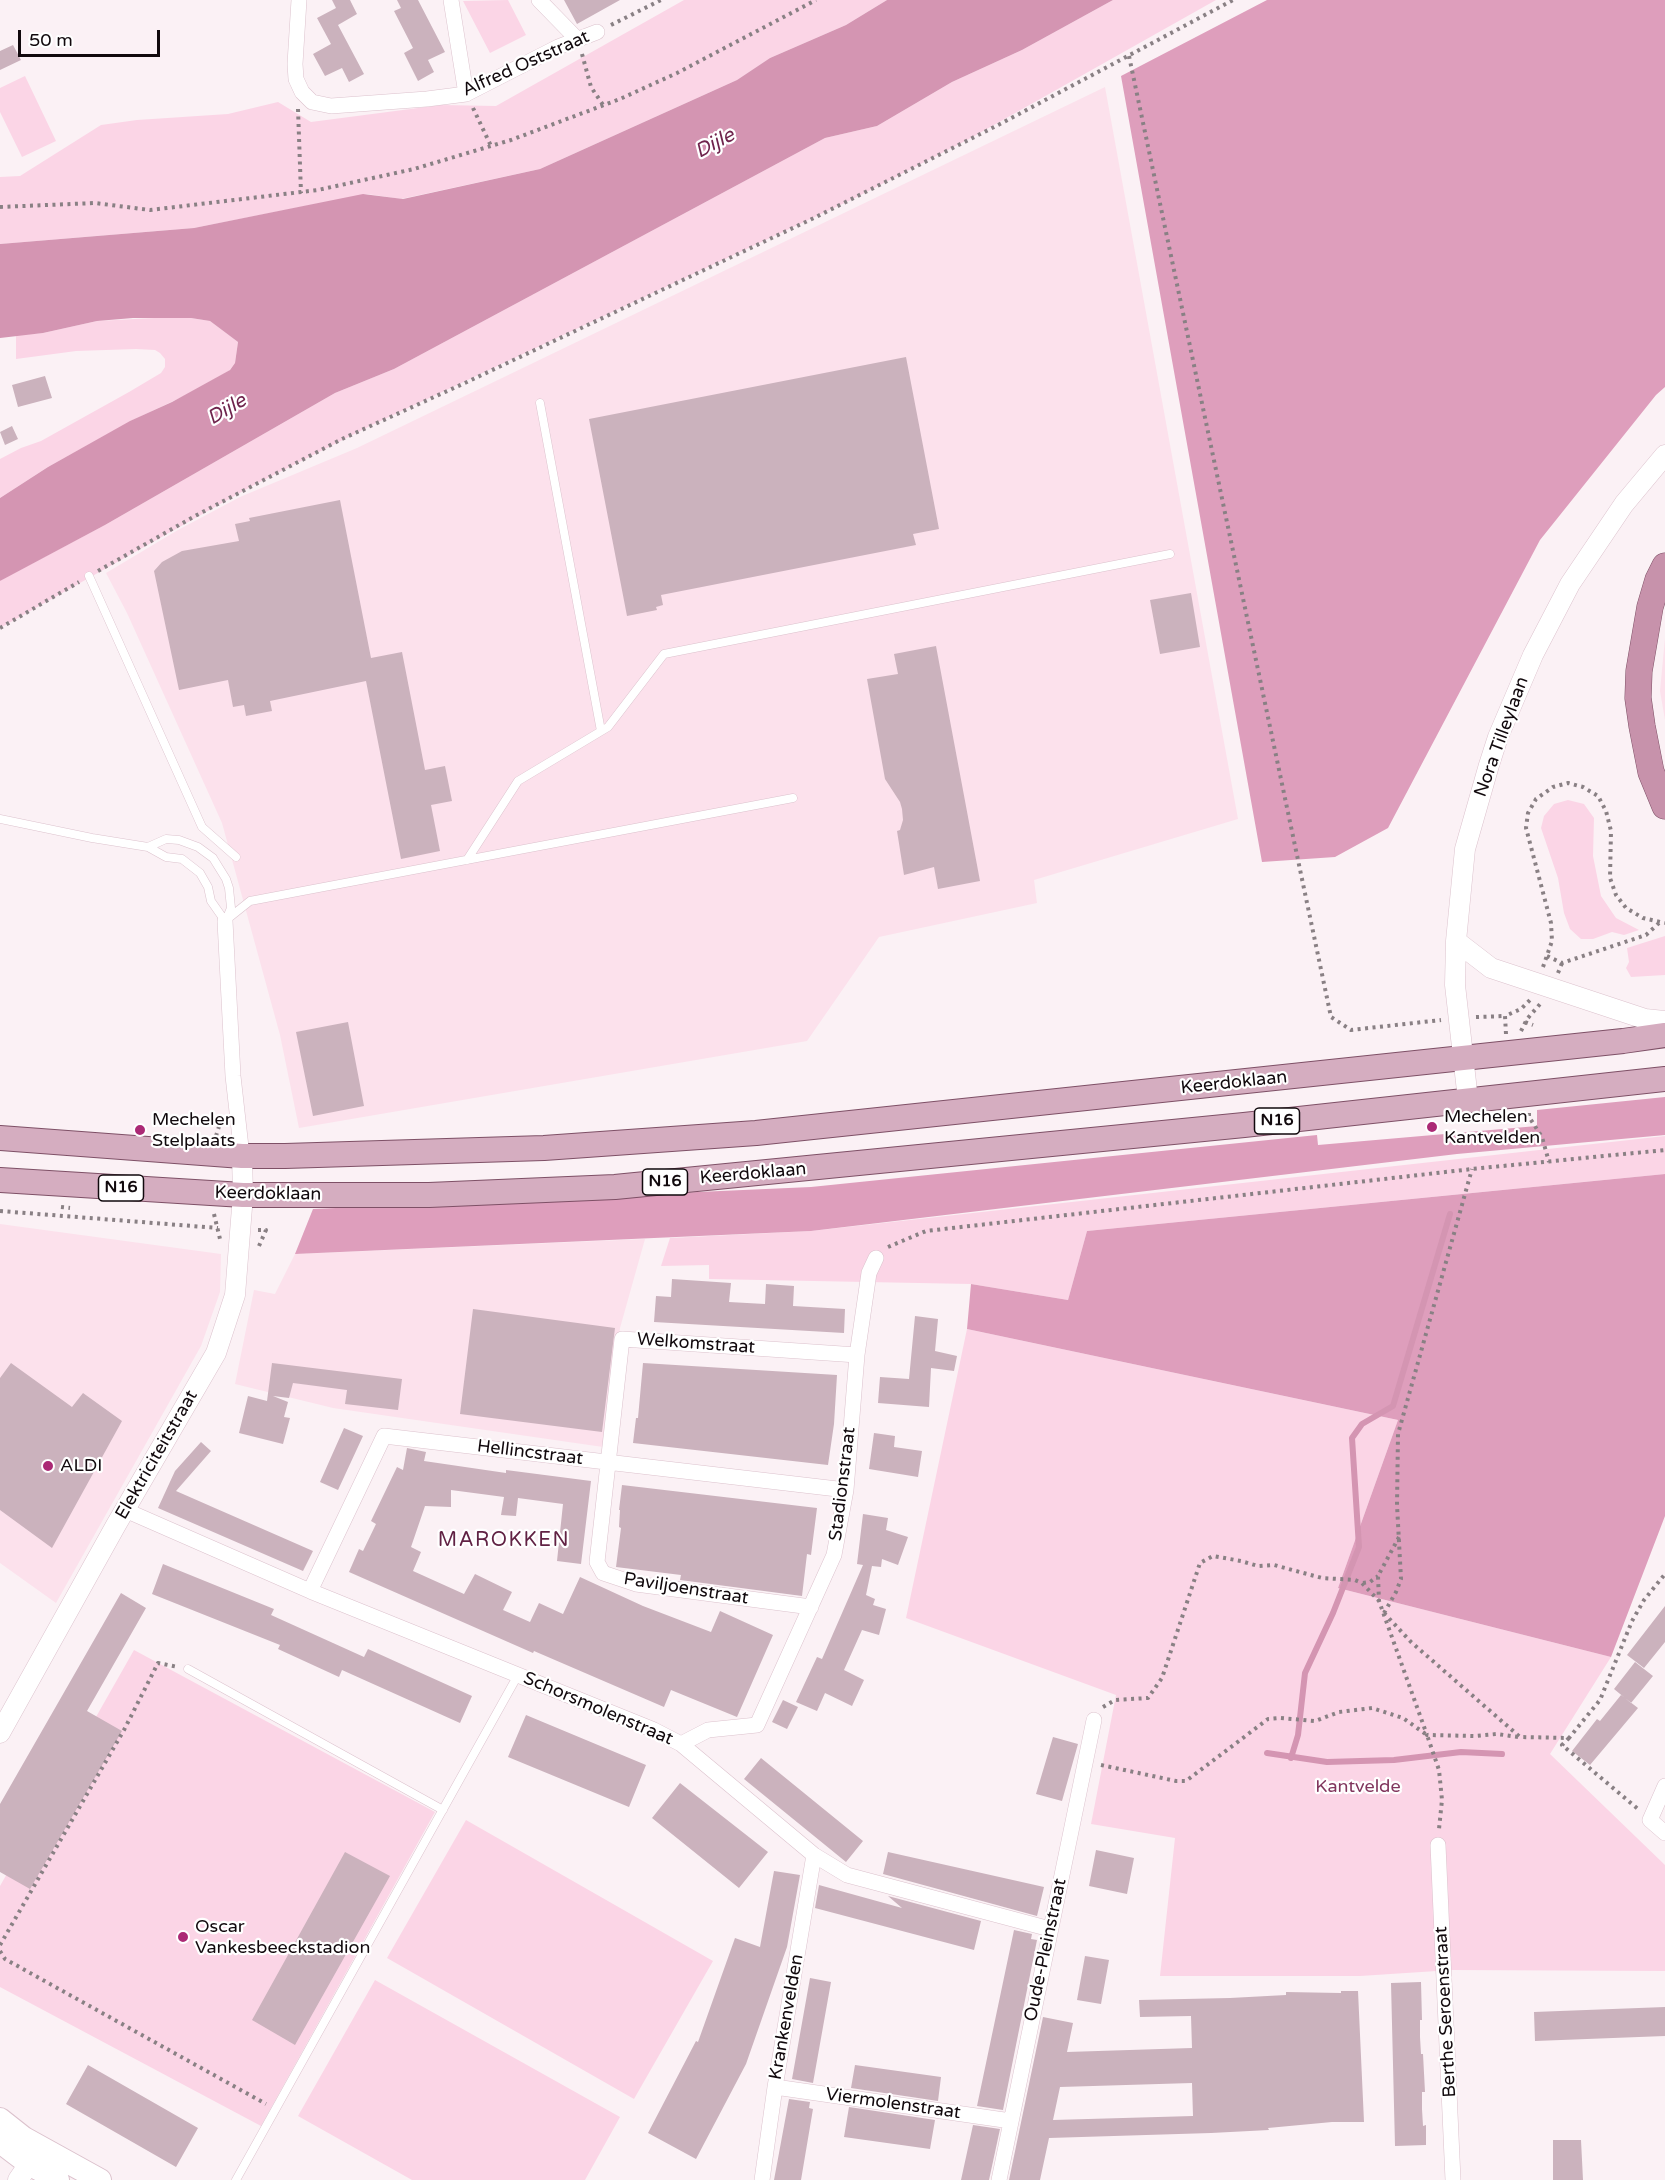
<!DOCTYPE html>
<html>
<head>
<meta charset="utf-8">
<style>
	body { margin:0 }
	#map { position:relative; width:1665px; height:2180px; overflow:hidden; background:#fbf1f5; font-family:"Varela Round",sans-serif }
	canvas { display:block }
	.scale { position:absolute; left:18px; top:30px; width:142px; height:27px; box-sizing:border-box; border:3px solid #11090d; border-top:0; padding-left:8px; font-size:18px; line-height:21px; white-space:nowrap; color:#11090d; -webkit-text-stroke:4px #fff; paint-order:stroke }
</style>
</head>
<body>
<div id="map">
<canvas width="1665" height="2180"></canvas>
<div class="scale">50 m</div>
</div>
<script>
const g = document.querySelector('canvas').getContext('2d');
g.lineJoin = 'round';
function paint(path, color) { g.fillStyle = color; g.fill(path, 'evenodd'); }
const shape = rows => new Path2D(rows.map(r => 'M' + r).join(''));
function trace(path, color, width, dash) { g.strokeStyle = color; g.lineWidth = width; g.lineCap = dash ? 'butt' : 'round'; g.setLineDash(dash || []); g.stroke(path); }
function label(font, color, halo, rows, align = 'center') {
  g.font = font + ' "Varela Round",sans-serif'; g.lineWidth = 4.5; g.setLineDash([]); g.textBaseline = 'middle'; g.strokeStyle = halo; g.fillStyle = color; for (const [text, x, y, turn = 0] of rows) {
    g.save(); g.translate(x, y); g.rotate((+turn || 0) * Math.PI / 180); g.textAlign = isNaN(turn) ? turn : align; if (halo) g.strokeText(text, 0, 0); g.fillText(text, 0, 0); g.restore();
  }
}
paint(shape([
	[1105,87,1238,819,1034,880,1037,903,879,937,807,1041,299,1128,280,1035,222,823,127,613,106,573,178,530,240,497,357,448],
	[1665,638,1665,720,1660,691],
	[0,1224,221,1254,220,1292,201,1346,56,1603,0,1563],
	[645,1239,620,1328,603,1447,333,1408,235,1384,254,1290,275,1294,295,1254]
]), '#fce1ec');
paint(shape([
	[508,0,526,35,490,53,463,1],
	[684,0,887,0,846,25,770,58,737,80,540,169,401,199,367,194,194,228,0,244,0,177,20,176,101,125,137,120,228,114,278,102,311,122,441,105,496,106],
	[1113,0,1216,0,969,139,853,199,372,425,254,485,0,628,0,581,8,576,105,525,335,393,394,369,825,138,877,126,952,82,1022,50],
	[25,76,56,141,22,157,0,112,0,88],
	[154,318,191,318,210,321,238,342,235,363,229,371,182,397,133,420,48,467,0,498,0,459,21,448,41,441,129,392,161,373,165,367,165,359,160,353,155,350,136,349,76,351,16,359,16,335,43,333,97,321],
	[1568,800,1584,804,1594,818,1593,856,1601,896,1616,918,1639,930,1624,935,1612,932,1593,939,1581,939,1570,929,1564,913,1558,878,1541,828,1544,816,1554,804],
	[1665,936,1665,975,1631,977,1626,968,1629,962,1627,948],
	[1665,1136,1665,1174,1087,1231,1068,1300,971,1284,709,1279,709,1265,661,1266,670,1238,811,1231],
	[967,1329,1398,1420,1338,1588,1611,1657,1550,1754,1665,1865,1665,1971,1452,1970,1360,1976,1160,1976,1175,1838,1091,1824,1116,1695,906,1618],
	[134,1650,435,1812,261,2126,0,1987,0,1886],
	[466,1820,713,1961,634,2099,387,1958],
	[375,1980,620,2117,585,2180,412,2180,298,2116]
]), '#fbd5e6');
paint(shape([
	[1267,0,1665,0,1665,387,1656,395,1540,540,1388,828,1335,857,1262,862,1121,76],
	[1665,1097,1665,1135,1457,1154,811,1231,295,1254,313,1209,811,1187,1317,1135,1318,1145,1537,1126,1537,1110],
	[1665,1174,1665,1516,1611,1657,1338,1588,1398,1420,967,1329,971,1284,1068,1300,1087,1231]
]), '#de9ebc');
paint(shape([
	[887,0,1113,0,1022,50,952,82,877,126,825,138,394,369,335,393,105,525,0,581,0,498,48,467,130,421,172,402,230,370,235,363,238,342,210,321,191,318,133,318,97,321,43,333,0,338,0,244,194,228,363,194,403,199,540,169,737,80,770,58,846,25]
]), '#d495b2');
trace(shape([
	[1267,1753,1327,1762,1394,1760,1461,1752,1502,1754],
	[1291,1758,1298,1735,1305,1673,1333,1613,1359,1547,1352,1438,1362,1424,1393,1406,1450,1214]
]), '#d495b2', 6);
paint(shape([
	[332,0,350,0,357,14,338,25,364,74,349,82,342,68,325,76,313,54,331,44,317,18,336,8],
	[397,0,418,0,445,52,428,60,434,72,418,81,404,53,413,48,394,11,401,8],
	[564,0,620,0,577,24],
	[13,45,21,60,0,70,0,51],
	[906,357,939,529,913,534,916,545,661,595,663,605,656,607,657,610,627,616,589,419],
	[45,376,52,398,18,407,12,385],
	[12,426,18,439,5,445,0,432],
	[340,500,371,658,402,652,425,770,445,766,452,801,431,805,440,851,401,859,366,681,270,701,272,711,246,716,244,705,233,707,228,680,179,690,154,571,162,562,182,551,239,541,235,524,250,521,249,518],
	[1191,593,1200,647,1160,654,1150,600],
	[936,646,980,881,938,889,934,867,904,875,897,831,900,830,903,820,902,809,900,802,885,779,867,679,898,674,894,654],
	[348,1022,364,1106,313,1116,296,1032],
	[672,1279,731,1283,729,1302,765,1304,766,1284,794,1286,793,1306,845,1309,844,1333,654,1322,656,1296,671,1297],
	[473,1309,615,1328,602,1432,460,1414],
	[915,1316,938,1319,935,1351,957,1356,954,1371,931,1368,929,1407,878,1403,880,1377,909,1379],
	[11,1363,72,1407,83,1393,122,1421,52,1548,0,1510,0,1378],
	[272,1363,402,1379,398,1410,345,1404,347,1390,293,1383,289,1398,273,1396,288,1402,284,1417,290,1418,283,1444,239,1433,248,1396,267,1401],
	[643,1363,837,1375,834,1424,828,1465,633,1443,636,1418,638,1418],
	[344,1428,363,1436,338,1490,320,1482],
	[874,1433,895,1436,894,1447,922,1451,918,1477,869,1469],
	[201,1442,211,1451,176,1491,313,1551,303,1571,158,1508,175,1471],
	[407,1448,426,1452,424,1461,506,1473,506,1470,591,1481,581,1564,557,1561,563,1504,518,1498,516,1516,501,1515,504,1497,451,1490,451,1507,425,1506,411,1547,421,1552,413,1571,464,1594,475,1574,512,1592,503,1610,530,1622,539,1603,563,1614,580,1577,643,1606,711,1632,720,1611,773,1635,737,1717,671,1690,664,1707,534,1651,533,1653,349,1572,359,1549,363,1551,376,1524,371,1521,397,1467,403,1470],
	[622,1485,817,1508,811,1555,807,1554,802,1596,680,1580,681,1575,616,1567,621,1528,619,1527,620,1510,619,1510],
	[863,1514,888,1518,886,1530,908,1537,898,1565,882,1559,881,1567,872,1566,866,1595,875,1599,873,1605,886,1609,879,1635,862,1630,844,1670,864,1680,852,1706,825,1693,817,1711,796,1702,817,1657,822,1659,863,1565,857,1564],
	[163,1564,274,1609,271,1615,364,1657,368,1649,472,1696,460,1723,342,1670,339,1677,278,1649,280,1645,152,1594],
	[121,1593,146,1608,87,1711,122,1731,30,1889,0,1872,0,1804],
	[1665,1606,1665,1642,1644,1668,1627,1655],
	[1635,1662,1653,1676,1631,1703,1614,1689],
	[1621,1695,1638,1708,1590,1765,1572,1751,1597,1719,1600,1721],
	[783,1700,798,1707,787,1729,772,1722],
	[526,1715,646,1765,629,1807,508,1757],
	[1053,1737,1078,1744,1062,1801,1036,1794],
	[761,1758,863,1841,846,1862,744,1779],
	[680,1783,768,1852,739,1888,652,1818],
	[1096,1850,1134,1858,1127,1894,1089,1886],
	[345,1852,390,1876,295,2045,252,2020],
	[888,1852,1044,1887,1037,1916,883,1874],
	[774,1871,800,1875,787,1947,746,2064,696,2159,648,2133,696,2041,698,2042,735,1938,760,1947],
	[819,1885,902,1908,888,1896,981,1921,974,1950,815,1908],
	[1014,1930,1032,1934,1031,1939,1037,1940,1003,2110,977,2106],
	[1085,1956,1109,1960,1101,2004,1077,2000],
	[810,1978,831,1982,813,2083,792,2079],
	[1421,1982,1422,2020,1420,2020,1420,2037,1421,2054,1423,2054,1425,2092,1422,2092,1422,2109,1423,2126,1426,2125,1426,2145,1395,2146,1391,1983],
	[1341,1991,1358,1991,1364,2122,1332,2122,1268,2128,1269,2130,1211,2133,1049,2138,1040,2180,1009,2180,1043,2017,1073,2023,1067,2052,1192,2048,1191,2016,1140,2017,1139,2000,1230,1998,1286,1995,1286,1992,1341,1993],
	[1192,2083,1193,2116,1053,2120,1060,2087],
	[1665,2007,1665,2036,1535,2041,1534,2012],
	[88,2065,198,2128,176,2167,66,2104],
	[855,2065,941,2077,938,2101,851,2088],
	[789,2099,810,2102,809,2108,813,2109,801,2180,774,2180],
	[849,2107,935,2120,930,2149,844,2137],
	[973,2125,1000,2129,989,2180,961,2180],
	[1553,2140,1581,2140,1583,2180,1553,2180]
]), '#cbb2bd');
const service = shape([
	[540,403,601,731],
	[89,576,202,827,236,857],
	[0,819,92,838,148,847,166,857,182,859,200,873,208,887,211,901,225,921],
	[148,847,166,839,179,840,198,847,213,858,226,879,229,888,231,908,226,920],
	[467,860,518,781,608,727,664,654,1170,554],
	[225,921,250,901,793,798],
	[188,1669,443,1810],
	[236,2180,518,1675]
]);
const minor = shape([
	[299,0,295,64,296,79,302,92,312,102,331,106,427,99,466,94,558,47,597,32],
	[451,0,466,94],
	[539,0,577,39],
	[225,921,233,1076,242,1156],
	[125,1510,310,1591,654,1730,681,1744,814,1855,847,1875,1050,1929],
	[310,1591,384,1436,846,1490],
	[811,1607,636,1584,603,1573,597,1562,622,1339,857,1355],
	[681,1744,708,1730,757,1725,834,1555,846,1490,857,1355,869,1273,876,1258],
	[1665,1786,1650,1820,1665,1833],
	[1438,1845,1453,2180],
	[775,2087,1011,2121],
	[762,2180,775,2087,814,1855],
	[999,2180,1094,1720]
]);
const tertiary = shape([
	[1456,941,1491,968,1645,1019,1665,1021],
	[1468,1100,1455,985,1456,941,1465,849,1489,765,1498,737,1533,655,1570,584,1624,504,1665,455],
	[0,1733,116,1525,216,1353,235,1295,243,1195,242,1156],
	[18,2180,29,2164,26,2150]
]);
const secondary = shape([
	[0,2119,24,2138,100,2180],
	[0,2142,29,2164,58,2180]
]);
const primary = shape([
	[0,1138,242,1156,285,1156,544,1148,756,1133,1623,1041,1665,1035],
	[0,1180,243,1195,429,1195,615,1187,1244,1125,1665,1079]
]);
const trunk = shape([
	[1665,566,1658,580,1650,607,1639,671,1638,698,1642,726,1651,772,1665,806]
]);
trace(service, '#dcc2cd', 9);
trace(minor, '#dcc2cd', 16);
trace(tertiary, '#dcc2cd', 21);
trace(secondary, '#dcc2cd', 24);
trace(primary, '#7e5066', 26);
trace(trunk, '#7e5066', 27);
trace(shape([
	[611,25,661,0],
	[582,54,591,87,603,105],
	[1129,56,1331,1017,1351,1030,1441,1020],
	[473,108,491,146],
	[298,109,301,193],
	[0,207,95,203,150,210,318,190,414,169,511,140,620,99,677,73,816,0],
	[98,571,195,516,342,439,467,382,814,218,1002,123,1233,0],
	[0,628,79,582],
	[1547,956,1562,963,1646,935,1659,923],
	[1543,967,1552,941,1551,923,1526,828,1528,813,1536,799,1553,787,1568,783,1583,787,1598,796,1606,811,1611,831,1610,878,1616,895,1626,908,1643,918,1665,923],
	[1558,973,1562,963],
	[1476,1017,1505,1016],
	[1525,1022,1533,1025],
	[1521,1031,1527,1019,1541,1003],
	[1506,1034,1505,1016,1521,1009,1531,999],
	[1529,1113,1529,1117,1542,1137,1549,1162],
	[216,1136,221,1120],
	[61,1207,70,1208],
	[0,1211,218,1228],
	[214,1214,220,1239],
	[258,1230,266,1230,259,1246],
	[888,1247,926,1231,1472,1169,1665,1150],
	[1399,1537,1378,1576,1379,1601,1427,1735,1474,1736,1497,1734,1518,1737],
	[1363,1583,1370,1582,1378,1576],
	[1384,1613,1396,1592,1401,1579,1397,1505,1398,1434,1472,1169],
	[1384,1613,1411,1642,1520,1737,1569,1738,1600,1700,1632,1621,1644,1600,1665,1574],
	[1103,1707,1115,1700,1148,1698,1162,1678,1200,1563,1213,1556,1241,1561,1258,1566,1274,1565,1322,1578,1355,1580,1362,1583,1379,1601],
	[1569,1738,1562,1745,1638,1809],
	[1101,1765,1176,1781,1186,1781,1268,1719,1280,1718,1315,1721,1339,1712,1372,1708,1403,1718,1427,1735,1439,1770,1442,1800,1439,1829],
	[0,1945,124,1730,158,1663,178,1667],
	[0,1951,5,1959,266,2104]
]), '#898084', 4, [3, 4.5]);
trace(service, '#fff', 8);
trace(minor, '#fff', 15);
trace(tertiary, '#fff', 20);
trace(secondary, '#fff', 22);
trace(primary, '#d5adc0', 24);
trace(trunk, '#c792ab', 26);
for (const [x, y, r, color] of [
	[1432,1127,6,"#ab2975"],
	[140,1130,6,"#ab2975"],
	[48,1466,6,"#ab2975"],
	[183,1937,6,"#ab2975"]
]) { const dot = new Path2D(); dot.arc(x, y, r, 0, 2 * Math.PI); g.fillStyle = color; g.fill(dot); trace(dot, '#fff', 2); }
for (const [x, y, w] of [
	[1277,1121,45],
	[665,1182,45],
	[121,1188,45]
]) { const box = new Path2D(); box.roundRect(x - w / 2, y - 13, w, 26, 4.5); g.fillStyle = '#fff'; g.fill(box); trace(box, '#11090d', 1.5); }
label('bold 16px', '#11090d', null, [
	["N16",1277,1121],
	["N16",665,1182],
	["N16",121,1188]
]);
label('18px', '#11090d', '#fff', [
	["Alfred Oststraat",526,64,-24],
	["Nora Tilleylaan",1502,737,-70],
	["Keerdoklaan",1234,1083,-6],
	["Keerdoklaan",753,1174,-5],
	["Keerdoklaan",268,1194,1],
	["Welkomstraat",696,1344,4],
	["Hellincstraat",530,1453,7],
	["Elektriciteitstraat",157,1455,-60],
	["Stadionstraat",843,1484,-83],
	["Paviljoenstraat",686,1589,9],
	["Schorsmolenstraat",598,1709,23],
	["Oude-Pleinstraat",1046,1950,-78],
	["Berthe Seroenstraat",1446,2012,-93],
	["Krankenvelden",787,2017,-80],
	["Viermolenstraat",893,2104,8]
]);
label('18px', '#11090d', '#fff', [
	["Mechelen",1444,1117],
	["Kantvelden",1444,1138],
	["Mechelen",152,1120],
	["Stelplaats",152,1141],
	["ALDI",60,1466],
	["Oscar",195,1927],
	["Vankesbeeckstadion",195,1948]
], 'left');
label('18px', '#81355d', '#fff', [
	["Kantvelde",1358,1787]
]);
label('italic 20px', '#6f244d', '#fff', [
	["Dijle",715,144,-28],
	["Dijle",227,410,-31]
]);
g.letterSpacing = '1.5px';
label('20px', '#612244', '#fff', [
	["MAROKKEN",504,1541]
]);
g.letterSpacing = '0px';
</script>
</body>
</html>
